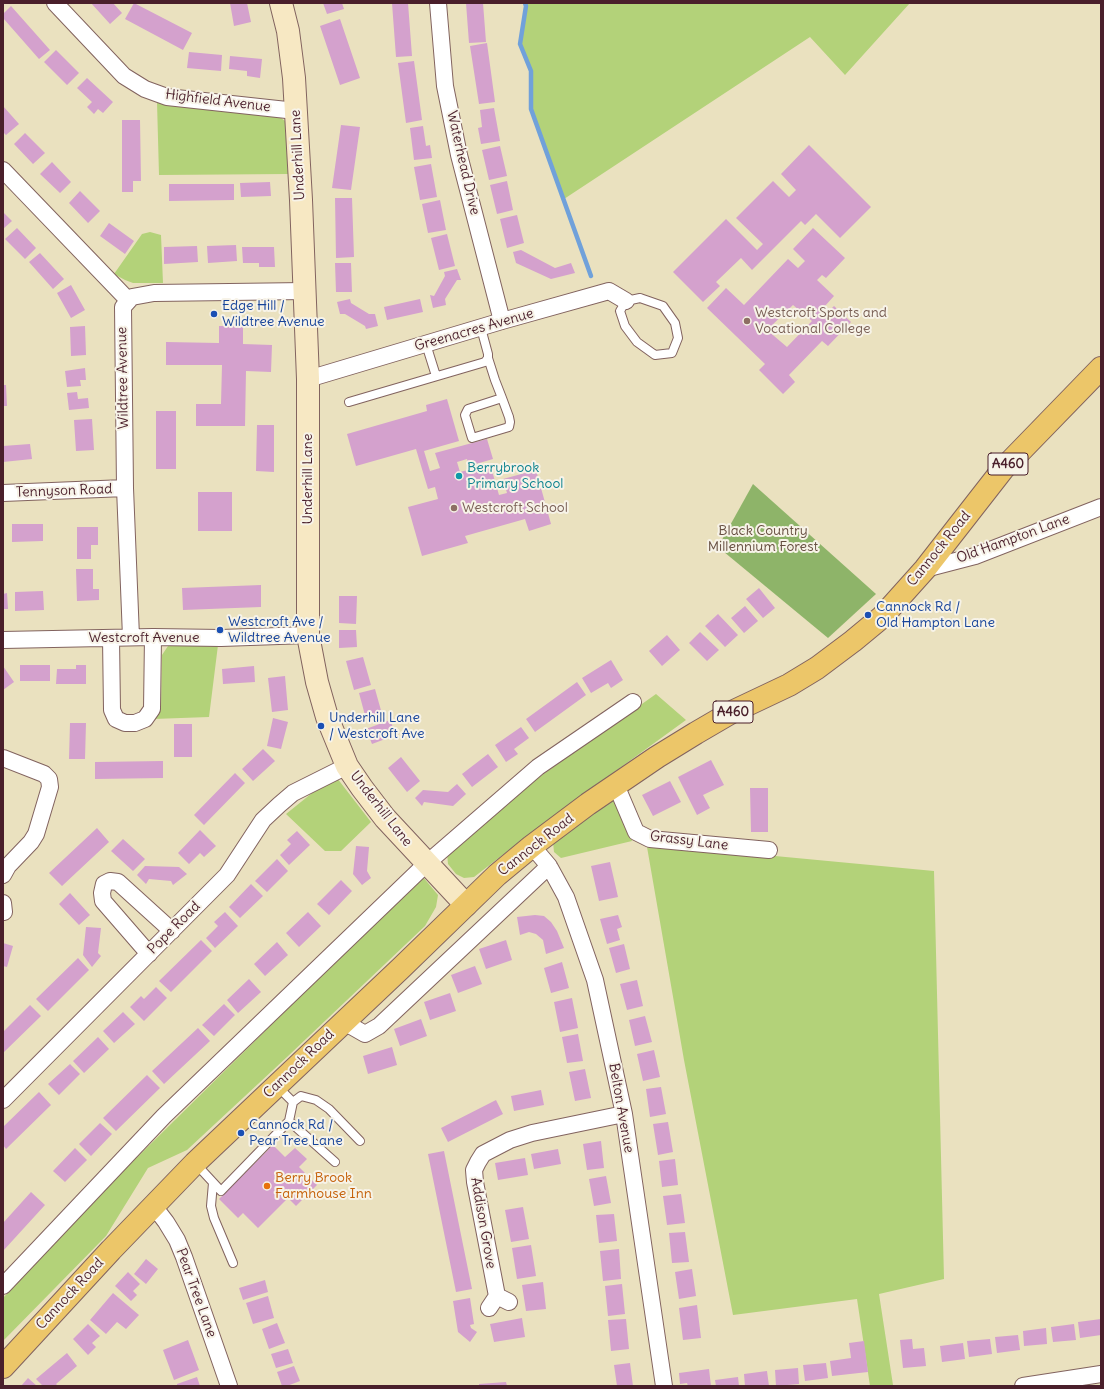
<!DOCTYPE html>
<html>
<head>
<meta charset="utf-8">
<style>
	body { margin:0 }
	#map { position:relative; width:1104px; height:1389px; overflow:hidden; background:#eae1bf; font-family:Delius,sans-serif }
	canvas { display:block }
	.frame { position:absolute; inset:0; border:4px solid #4a1f2b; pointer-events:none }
</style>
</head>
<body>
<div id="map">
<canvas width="1104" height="1389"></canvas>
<div class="frame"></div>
</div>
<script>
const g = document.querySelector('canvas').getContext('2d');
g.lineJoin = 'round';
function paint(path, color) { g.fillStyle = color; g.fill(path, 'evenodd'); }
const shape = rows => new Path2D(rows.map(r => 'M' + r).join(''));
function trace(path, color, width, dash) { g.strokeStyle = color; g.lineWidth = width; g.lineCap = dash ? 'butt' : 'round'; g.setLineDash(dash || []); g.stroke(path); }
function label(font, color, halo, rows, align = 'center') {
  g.font = font + ' Delius,sans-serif'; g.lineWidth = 4; g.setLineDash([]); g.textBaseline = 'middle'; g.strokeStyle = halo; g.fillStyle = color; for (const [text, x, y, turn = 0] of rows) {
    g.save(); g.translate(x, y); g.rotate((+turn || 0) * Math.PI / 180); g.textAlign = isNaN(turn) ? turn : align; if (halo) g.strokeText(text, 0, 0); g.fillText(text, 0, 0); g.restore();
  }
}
paint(shape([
	[525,3,910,3,845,75,810,37,564,199,531,109,531,71,520,44],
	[157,102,276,114,285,121,288,174,159,175],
	[150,232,161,235,163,283,133,283,125,280,114,274,142,234],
	[218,645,209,717,153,719,161,707,162,655,168,646],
	[656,694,686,720,544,823,474,877,464,878,456,874,448,864,447,853,521,790],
	[337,778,371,822,341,851,325,851,286,814,327,781],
	[614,798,632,841,561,858,554,852,553,842],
	[647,847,767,856,775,856,934,871,944,1279,879,1294,893,1385,894,1386,870,1386,857,1299,733,1315,684,1060],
	[423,877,438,895,436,907,425,926,287,1057,187,1150,148,1168,106,1236,3,1341,3,1298,97,1197,416,882]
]), '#b3d279');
paint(shape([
	[753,484,876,594,828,638,718,547]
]), '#8eb469');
trace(shape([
	[525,3,526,6,520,44,531,71,531,109,591,276]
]), '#70a1da', 4.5);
paint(shape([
	[91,3,113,3,122,13,110,24],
	[134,3,192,33,183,50,125,19],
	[230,3,247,3,251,22,234,26],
	[323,3,342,3,344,9,327,14],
	[392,3,408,3,412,56,396,57],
	[466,3,483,3,486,42,469,43],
	[11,6,50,50,39,59,3,18,3,14],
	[340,19,360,78,340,85,320,26],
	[487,43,495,102,479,104,470,46],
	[56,50,79,73,67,85,44,62],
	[189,52,222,55,221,71,187,68],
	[230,56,262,59,260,78,247,76,247,71,229,69],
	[414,61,422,120,406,123,398,63],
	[87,78,113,102,103,113,98,109,94,114,87,107,92,102,77,88],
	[3,106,19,124,6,135,3,132],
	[494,108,500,141,481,144,478,128,482,127,480,110],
	[122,120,140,120,141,181,133,181,133,192,122,192],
	[341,125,360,127,351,190,332,188],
	[423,126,426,146,430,145,432,158,414,160,410,128],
	[25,133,45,153,33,164,14,144],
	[809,145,871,207,840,238,816,214,805,225,801,221,752,270,741,258,716,282,720,286,703,302,673,272,726,219,757,250,763,244,736,218,773,181,789,197,796,190,781,174],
	[500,146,507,176,489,180,482,150],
	[52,162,71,182,60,193,40,174],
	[431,164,437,197,420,200,414,167],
	[507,181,513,210,497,214,490,185],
	[270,182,271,196,241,197,240,183],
	[169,184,234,184,234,200,169,201],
	[80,191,100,211,88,223,69,203],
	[335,198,352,198,354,257,336,258],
	[440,200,446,230,428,233,422,204],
	[3,212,12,221,3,229],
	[517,215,524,243,507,248,500,219],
	[109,223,134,241,125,254,100,236],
	[17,228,36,248,25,259,5,239],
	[813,228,845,258,826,278,822,275,817,280,834,296,825,306,830,310,834,306,851,322,828,346,822,341,789,375,795,382,783,394,759,370,765,364,707,308,726,288,744,305,788,259,798,268,805,261,793,249],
	[793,305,812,321,787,347,767,330],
	[447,234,455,266,439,270,431,238],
	[236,245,237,261,208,263,207,246],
	[197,246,198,262,164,264,164,247],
	[242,247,274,247,275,267,259,267,259,263,243,263],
	[521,250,555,268,571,263,575,273,551,279,516,263,513,252],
	[40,253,64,279,53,289,29,262],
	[335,263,351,263,352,292,336,292],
	[457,269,461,280,457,280,445,299,446,305,433,308,430,295,434,296,445,276,444,272],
	[71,285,85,310,71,318,57,293],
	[350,299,351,303,369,314,375,314,378,326,366,329,365,326,345,314,340,314,337,302],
	[420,299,423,312,387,320,384,307],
	[85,326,86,355,71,356,70,327],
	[219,326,243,326,243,344,272,345,271,372,246,371,245,426,196,426,196,404,221,404,222,365,166,365,166,342,219,343],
	[85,368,86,380,80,380,81,386,67,387,65,371],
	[3,385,6,385,7,406,3,406],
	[77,392,78,399,88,398,89,408,69,410,67,393],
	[447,399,459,441,424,451,430,471,440,468,435,453,487,439,493,459,469,466,467,459,457,462,460,472,490,464,499,495,507,493,503,479,536,470,551,524,529,531,525,519,465,536,468,543,422,556,408,507,438,499,435,487,428,489,416,449,356,466,347,434,427,411,426,405],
	[156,411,176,411,176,469,156,469],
	[92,419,94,450,76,451,74,420],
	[257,425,274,425,274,472,256,471],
	[30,444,32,459,3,462,3,446],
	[198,492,232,492,232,531,198,531],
	[12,524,43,524,43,541,12,542],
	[77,527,98,527,98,545,91,545,91,559,77,559],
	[76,569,93,569,93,589,99,589,99,600,77,601],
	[261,585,261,607,183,610,182,588],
	[759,588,775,608,763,618,746,599],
	[43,591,44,610,15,611,15,592],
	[7,593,8,609,3,609,3,594],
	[339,596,357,596,356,624,339,623],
	[745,606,758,621,744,633,731,618],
	[718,614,738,635,725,647,705,626],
	[339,630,356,630,357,647,339,648],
	[700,632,719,650,707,661,689,643],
	[667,635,680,650,662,666,649,651],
	[363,657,371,685,354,690,346,661],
	[611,660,623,680,611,688,608,683,591,693,582,678],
	[20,665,50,665,50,681,20,681],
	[76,665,86,665,86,684,56,684,57,669,76,669],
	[3,666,14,682,3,690],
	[254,666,255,682,223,684,222,669],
	[285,676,288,710,272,712,268,678],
	[577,682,586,695,535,732,526,719],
	[375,689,382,714,366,719,359,693],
	[273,718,288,722,281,749,267,746],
	[390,720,396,735,372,744,366,729],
	[70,723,86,723,85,759,69,759],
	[174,724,192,724,192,757,174,757],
	[521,727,529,738,514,749,518,754,506,762,495,745],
	[263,749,275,761,253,781,242,769],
	[488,754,498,767,472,787,462,774],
	[401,757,420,781,407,792,388,768],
	[711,760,724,785,703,795,710,808,697,815,678,777],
	[163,761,163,778,95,779,95,762],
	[235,773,245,783,204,825,194,815],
	[670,781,681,802,653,816,642,795],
	[457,784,466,794,453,806,424,802,422,806,415,798,423,790,448,792],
	[750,788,768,788,768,832,751,832],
	[97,828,109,842,62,886,49,873],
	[200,830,216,846,204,857,200,853,189,864,178,853],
	[297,831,310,845,289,865,280,855,291,844,287,840],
	[123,839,145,859,133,871,111,851],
	[356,846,369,847,367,871,371,878,362,885,353,874],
	[277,859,288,871,267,892,255,881],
	[610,862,618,897,599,901,591,866],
	[145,866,179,867,187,874,173,885,171,881,149,879,146,884,137,875],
	[341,880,352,891,329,915,317,904],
	[251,884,263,896,240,918,229,907],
	[70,893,90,915,79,925,59,904],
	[225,912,238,926,215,948,206,938,218,926,214,922],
	[308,912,321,926,299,947,286,933],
	[535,915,544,916,551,922,557,931,564,948,546,954,543,940,536,934,529,932,520,935,517,917],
	[618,915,622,927,617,929,620,940,607,944,600,919],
	[86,927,101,928,98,953,101,956,92,967,83,955],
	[201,940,212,951,171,992,159,981],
	[506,940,512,960,486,969,479,949],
	[277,942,288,955,265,976,254,964],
	[3,943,13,946,7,967,3,966],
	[624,944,630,969,616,973,609,948],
	[78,958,89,970,48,1011,36,999],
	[562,962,569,988,551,993,544,968],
	[475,966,482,984,458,993,451,975],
	[249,979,261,992,238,1013,227,1000],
	[637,980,643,1006,627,1010,620,984],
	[156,987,167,998,144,1021,130,1007,141,996,144,999],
	[450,993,456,1011,430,1020,424,1002],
	[572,998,578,1028,560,1032,554,1002],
	[224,1004,235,1015,214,1036,202,1025],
	[30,1005,41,1016,3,1053,3,1032],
	[123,1012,135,1024,114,1043,103,1031],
	[645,1016,652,1042,635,1046,629,1020],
	[421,1019,427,1036,400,1046,394,1029],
	[198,1028,210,1041,164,1084,152,1071],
	[578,1034,583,1061,567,1063,562,1037],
	[98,1037,109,1049,84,1073,73,1061],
	[392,1047,397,1065,368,1074,363,1056],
	[654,1050,660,1077,643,1081,637,1054],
	[70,1064,80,1074,59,1095,48,1084],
	[585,1069,591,1098,575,1101,569,1072],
	[147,1075,160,1088,116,1131,103,1118],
	[661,1087,666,1114,650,1117,646,1089],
	[541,1090,544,1105,514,1111,511,1096],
	[39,1092,51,1105,6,1149,3,1145,3,1127],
	[496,1100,503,1114,448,1142,441,1128],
	[668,1122,673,1152,658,1155,653,1124],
	[100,1123,112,1134,91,1156,79,1144],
	[601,1141,604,1168,587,1170,583,1144],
	[273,1145,285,1157,295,1148,307,1159,299,1167,317,1185,296,1206,288,1198,258,1228,243,1213,238,1218,219,1199],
	[75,1148,87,1160,65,1182,53,1171],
	[558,1149,561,1164,534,1169,531,1154],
	[444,1151,472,1289,456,1292,428,1154],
	[525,1158,528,1175,498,1180,495,1163],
	[675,1159,678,1185,662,1187,659,1161],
	[606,1176,611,1203,594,1206,589,1179],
	[31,1192,45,1205,3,1251,3,1223],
	[681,1194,685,1223,667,1225,663,1196],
	[523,1207,529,1239,511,1242,505,1210],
	[614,1214,617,1241,599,1243,596,1215],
	[685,1232,689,1262,672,1263,669,1233],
	[531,1245,536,1276,517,1279,512,1248],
	[619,1249,621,1279,603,1281,600,1251],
	[146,1259,158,1269,146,1284,134,1274],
	[692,1269,696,1296,679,1299,675,1272],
	[128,1272,140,1284,133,1291,137,1295,131,1301,115,1286],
	[265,1280,268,1292,243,1300,239,1288],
	[543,1282,546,1309,526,1311,522,1285],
	[622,1284,625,1314,608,1316,605,1286],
	[113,1293,139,1315,126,1329,117,1322,106,1334,90,1320],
	[268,1296,274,1318,253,1324,246,1303],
	[470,1298,474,1324,470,1325,471,1328,477,1332,470,1342,458,1332,453,1301],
	[697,1305,701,1338,683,1340,679,1308],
	[522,1318,525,1337,494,1342,490,1324],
	[626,1319,629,1349,611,1351,608,1320],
	[1101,1319,1101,1335,1080,1338,1078,1322],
	[277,1323,285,1343,269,1349,262,1329],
	[88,1324,100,1336,92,1343,96,1347,88,1355,73,1339],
	[1074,1324,1076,1340,1053,1342,1051,1327],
	[1046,1328,1047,1344,1024,1346,1023,1331],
	[1018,1335,1020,1350,997,1353,995,1337],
	[912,1339,913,1349,924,1348,926,1366,903,1368,900,1340],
	[990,1339,992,1354,969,1357,967,1341],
	[188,1340,199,1370,174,1380,163,1350],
	[864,1341,868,1372,832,1376,830,1361,851,1358,849,1343],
	[963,1343,965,1359,942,1362,940,1346],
	[288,1349,293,1363,276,1368,271,1354],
	[67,1353,77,1366,56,1384,58,1386,43,1386,36,1379],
	[630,1363,633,1386,617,1386,614,1365],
	[826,1363,828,1378,805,1381,803,1365],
	[294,1366,300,1381,287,1386,282,1386,277,1372],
	[798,1368,799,1384,776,1386,775,1370],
	[709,1369,711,1386,688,1386,687,1383,680,1384,679,1373],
	[767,1371,769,1386,745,1386,744,1374],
	[197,1377,200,1386,177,1386,177,1384],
	[738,1377,739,1386,716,1386,715,1380],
	[28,1378,37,1386,21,1386],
	[506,1382,507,1386,479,1386,479,1384]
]), '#d4a1cd');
const lane = shape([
	[640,298,663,306,675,323,678,338,672,353,655,355,637,342,625,326,620,311,626,301,640,298],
	[426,344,436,376],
	[488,358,495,380,502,398,509,417,510,422,509,427,472,438,465,415,468,409,502,398],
	[349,402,485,362,488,358,488,354,481,328],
	[293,1102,301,1096,316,1100,329,1109,360,1141],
	[289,1121,335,1162],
	[196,1164,221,1191,289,1121,293,1102,277,1086],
	[213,1183,211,1206,214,1218,233,1263]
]);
const street = shape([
	[55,3,124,76,145,89,167,97,296,111],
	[438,3,445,86,459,155,502,321],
	[3,170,128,300],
	[308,379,502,321,609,291,626,301],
	[3,493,125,488],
	[925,569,975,556,1101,507],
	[131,637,125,488,123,307,132,297,154,293,305,291],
	[111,638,112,710,116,719,125,723,135,723,145,719,152,709,153,637],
	[3,640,153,637,221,638,308,635],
	[3,758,44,774,49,779,50,787,36,834,31,842,8,866,3,875],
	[616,785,636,832,650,839,769,850],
	[532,846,549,866,566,897,595,980,624,1114,664,1386],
	[3,903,4,912],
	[149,954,103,901,102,893,104,884,110,881,118,882,172,931],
	[344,1022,365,1034,379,1026,549,866],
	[3,1100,227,875,263,820,279,805,293,793,347,766],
	[153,1205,166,1222,177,1240,184,1257,229,1386],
	[3,1286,164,1116,426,864,538,767,633,702],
	[497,1296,475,1182,474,1170,478,1162,483,1154,510,1140,532,1133,624,1114],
	[489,1308,497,1296,509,1302],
	[1023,1386,1101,1374]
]);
const secondary = shape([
	[281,3,288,31,294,78,301,200,308,379,308,635,317,682,327,717,347,766,362,788,385,818,466,905]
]);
const highway = shape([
	[3,1367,111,1250,195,1163,400,969,497,875,532,846,588,804,657,757,696,733,732,712,789,685,817,668,853,641,882,617,925,569,1003,469,1101,368]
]);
trace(lane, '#82635f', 10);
trace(street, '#82635f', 18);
trace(secondary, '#82635f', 24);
trace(highway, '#82635f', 24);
trace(lane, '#fff', 8);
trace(street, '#fff', 16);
trace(secondary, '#f7e8c3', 22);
trace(highway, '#ecc669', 22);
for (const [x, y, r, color] of [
	[214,314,4,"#1a4fb4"],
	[747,321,4,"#8d6e63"],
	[459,476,4,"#0f9aa8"],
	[454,508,4,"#8d6e63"],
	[868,615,4,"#1a4fb4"],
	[220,630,4,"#1a4fb4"],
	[321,726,4,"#1a4fb4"],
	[241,1133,4,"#1a4fb4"],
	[267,1186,4,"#e8710a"]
]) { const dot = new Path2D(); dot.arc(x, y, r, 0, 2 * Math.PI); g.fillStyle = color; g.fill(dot); trace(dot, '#f7f3e8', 1.5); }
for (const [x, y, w] of [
	[1008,464,40],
	[733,712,40]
]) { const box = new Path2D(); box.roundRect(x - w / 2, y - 11, w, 22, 3); g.fillStyle = '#f7f3e8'; g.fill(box); trace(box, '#4a1f2b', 1); }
label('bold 13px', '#4a1f2b', null, [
	["A460",1008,464],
	["A460",733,712]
]);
label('14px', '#4a1f2b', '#f7f3e8', [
	["Highfield Avenue",218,101,7],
	["Underhill Lane",298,155,-93],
	["Waterhead Drive",463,163,77],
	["Greenacres Avenue",474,330,-16],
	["Wildtree Avenue",123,378,-91],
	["Underhill Lane",308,479,-90],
	["Tennyson Road",64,491,-2],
	["Old Hampton Lane",1013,539,-20],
	["Cannock Road",939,549,-51],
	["Westcroft Avenue",144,638],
	["Underhill Lane",381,809,52],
	["Grassy Lane",689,841,7],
	["Cannock Road",536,845,-38],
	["Pope Road",174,928,-45],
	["Cannock Road",299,1064,-44],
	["Belton Avenue",621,1108,80],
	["Addison Grove",483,1223,80],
	["Pear Tree Lane",196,1293,70],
	["Cannock Road",70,1294,-47]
]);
label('14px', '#164399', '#f7f3e8', [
	["Edge Hill /",222,306],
	["Wildtree Avenue",222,322],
	["Cannock Rd /",876,607],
	["Old Hampton Lane",876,623],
	["Westcroft Ave /",228,622],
	["Wildtree Avenue",228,638],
	["Underhill Lane",329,718],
	["/ Westcroft Ave",329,734],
	["Cannock Rd /",249,1125],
	["Pear Tree Lane",249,1141]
], 'left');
label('14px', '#785e54', '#f7f3e8', [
	["Westcroft Sports and",755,313],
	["Vocational College",755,329],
	["Westcroft School",462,508]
], 'left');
label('14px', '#0d838f', '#f7f3e8', [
	["Berrybrook",467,468],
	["Primary School",467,484]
], 'left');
label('14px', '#644c3e', '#f7f3e8', [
	["Black Country",763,531],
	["Millennium Forest",763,547]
]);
label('14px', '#c56008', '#f7f3e8', [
	["Berry Brook",275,1178],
	["Farmhouse Inn",275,1194]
], 'left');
</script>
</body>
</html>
